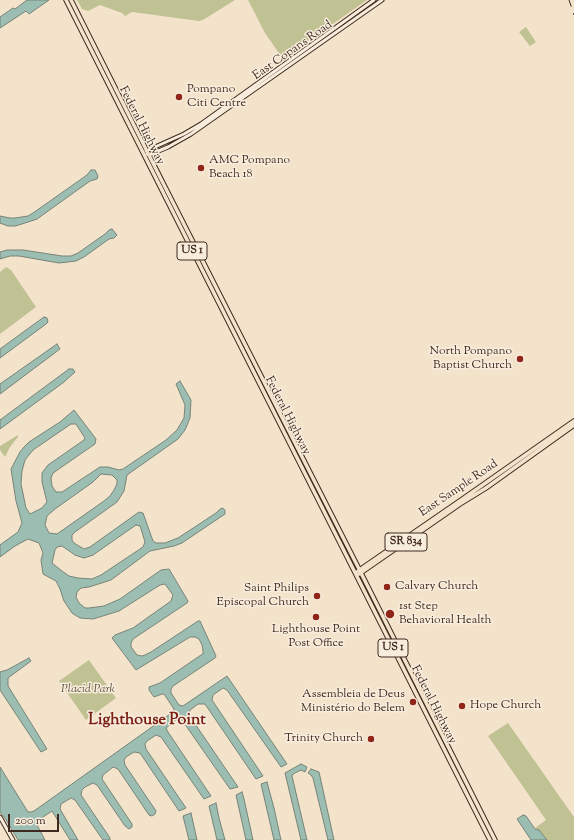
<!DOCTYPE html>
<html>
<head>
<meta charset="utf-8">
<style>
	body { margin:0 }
	#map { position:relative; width:574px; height:840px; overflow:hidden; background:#f4e3cb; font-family:"Sorts Mill Goudy",serif }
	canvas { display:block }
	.scale { position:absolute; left:8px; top:814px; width:51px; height:18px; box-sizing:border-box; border:2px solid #3f2a1f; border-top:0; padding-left:5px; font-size:12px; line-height:14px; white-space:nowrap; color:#3f2a1f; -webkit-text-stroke:3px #f8eddd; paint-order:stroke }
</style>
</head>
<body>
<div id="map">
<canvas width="574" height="840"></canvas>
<div class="scale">200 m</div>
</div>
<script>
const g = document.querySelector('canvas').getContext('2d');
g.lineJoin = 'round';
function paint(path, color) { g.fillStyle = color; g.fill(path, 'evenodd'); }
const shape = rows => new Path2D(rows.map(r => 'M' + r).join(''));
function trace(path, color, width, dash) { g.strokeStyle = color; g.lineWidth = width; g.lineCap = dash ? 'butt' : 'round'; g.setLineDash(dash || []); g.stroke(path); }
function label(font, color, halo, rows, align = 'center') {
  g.font = font + ' "Sorts Mill Goudy",serif'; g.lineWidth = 3; g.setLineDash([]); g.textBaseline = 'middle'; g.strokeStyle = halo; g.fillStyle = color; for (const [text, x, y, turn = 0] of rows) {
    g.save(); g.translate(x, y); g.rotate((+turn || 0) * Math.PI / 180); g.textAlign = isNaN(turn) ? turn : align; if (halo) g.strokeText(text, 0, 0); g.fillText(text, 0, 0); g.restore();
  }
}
paint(shape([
	[77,0,235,0,203,20,199,21,132,12,125,16,122,13,100,5,88,11,82,9],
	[248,0,367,0,283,59,265,33],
	[526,27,536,42,530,46,519,32],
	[6,267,11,270,36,307,0,334,0,272],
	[18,435,18,437,10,447,5,457,0,450,0,446],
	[89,660,116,698,86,720,59,681],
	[508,723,574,817,574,840,547,840,539,830,535,828,546,820,488,736]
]), '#c0c294');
const water = shape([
	[27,0,49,0,29,14,26,11,0,28,0,17,13,8,15,9,27,0],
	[91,170,95,170,98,176,97,179,90,181,37,219,22,224,15,226,8,226,0,223,0,216,10,218,15,218,28,216,33,213,87,175,91,170],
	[112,229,117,235,114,238,109,239,84,257,76,261,68,262,59,263,19,256,10,256,0,259,0,252,7,250,23,250,62,256,71,256,78,253,105,234,109,230,112,229],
	[44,317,47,318,48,322,46,324,0,358,0,349,44,317],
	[57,344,60,349,0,394,0,384,57,344],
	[69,369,73,369,75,372,64,382,0,429,0,420,69,369],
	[180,381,191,400,190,418,185,430,178,439,127,475,124,491,117,502,75,532,72,535,72,540,74,543,84,549,90,547,139,512,143,513,153,541,156,543,165,543,178,538,216,513,219,510,222,508,224,509,225,511,225,514,182,543,174,546,150,551,111,580,89,587,81,588,77,592,76,597,79,603,85,608,89,608,104,606,120,599,161,570,169,569,188,601,187,603,133,639,131,643,131,647,137,655,142,656,145,655,151,652,198,621,200,621,216,656,215,658,173,686,171,689,171,693,179,705,183,706,227,676,287,764,281,767,227,690,223,688,213,695,212,700,263,776,256,779,205,704,198,704,190,710,189,715,238,787,230,789,182,720,177,719,166,728,168,732,211,796,204,799,161,737,156,735,147,741,145,744,146,749,186,808,179,811,140,753,134,752,126,757,124,760,125,765,156,811,155,814,152,816,149,815,118,769,113,767,103,775,102,779,132,824,132,827,129,829,125,826,97,785,93,783,85,787,82,790,81,795,110,838,110,840,103,840,75,800,71,798,61,804,60,809,78,840,70,840,52,811,40,819,37,825,45,840,18,840,5,818,0,812,0,767,28,812,31,812,34,811,173,712,174,709,164,694,162,694,154,697,149,690,149,687,160,683,201,655,203,654,203,651,202,645,199,639,195,637,190,637,136,670,112,638,115,635,133,628,171,601,173,595,165,584,160,585,119,611,93,619,80,618,72,613,64,601,60,589,56,581,43,574,41,560,43,553,39,543,28,539,15,546,0,557,0,545,18,532,22,523,16,501,11,469,20,452,24,447,29,442,60,422,74,410,96,439,95,444,53,473,51,478,52,486,56,492,62,492,100,467,108,467,119,470,123,469,166,440,177,430,184,418,185,405,176,384,180,381],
	[71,424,76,424,85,438,84,440,48,465,42,473,42,482,47,502,42,508,30,514,26,508,21,484,22,471,25,460,33,450,71,424],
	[101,474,112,475,117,480,117,484,114,490,110,496,104,501,57,534,49,533,45,525,47,516,55,509,93,482,101,474],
	[136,525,140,526,142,532,145,542,143,547,101,575,92,579,78,578,69,576,62,571,52,563,55,550,57,547,62,546,75,555,84,558,93,555,136,525],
	[29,658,31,661,8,678,8,686,47,749,41,752,0,690,0,672,7,670,29,658],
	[301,764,307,767,305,772,301,770,293,774,292,776,307,840,301,840,285,773,301,764],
	[311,769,319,772,334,840,328,840,313,778,311,775,308,773,311,769],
	[267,782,274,808,281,840,274,840,261,784,267,782],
	[242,792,244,799,253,840,246,840,236,795,242,792],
	[216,803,219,818,225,840,217,840,209,806,216,803],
	[191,813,197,840,189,840,183,816,191,813],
	[523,815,526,816,535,829,539,830,547,840,531,840,517,819,523,815]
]);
paint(water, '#9cbeb2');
trace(water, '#778377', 1);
const secondary = shape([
	[146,151,184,134,201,124,374,0],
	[147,154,149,155,168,147,191,134,382,0],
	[0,817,13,840]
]);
const primary = shape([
	[66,0,490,840],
	[71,0,162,181,357,565,495,840],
	[358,571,464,498,574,421],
	[359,574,460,504,486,488,574,425]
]);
trace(secondary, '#3f2a1f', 5);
trace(primary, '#3f2a1f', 5.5);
trace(secondary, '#f8eddd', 3);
trace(primary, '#f4e3cb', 3.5);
trace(shape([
	[569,0,574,15]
]), '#3f2a1f', 1, [7, 7]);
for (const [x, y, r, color] of [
	[179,97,4,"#8f2418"],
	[201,168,4,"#8f2418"],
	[520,359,4,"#8f2418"],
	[387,587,4,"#8f2418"],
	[317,596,4,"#8f2418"],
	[390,614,5,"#8f2418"],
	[316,617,4,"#8f2418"],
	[413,702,4,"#8f2418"],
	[462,706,4,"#8f2418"],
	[371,739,4,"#8f2418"]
]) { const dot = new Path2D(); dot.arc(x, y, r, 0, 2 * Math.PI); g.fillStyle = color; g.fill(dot); trace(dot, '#f8eddd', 1.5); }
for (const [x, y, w] of [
	[192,251,30],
	[406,542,42],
	[393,648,30]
]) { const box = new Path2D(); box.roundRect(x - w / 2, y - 9, w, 18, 3); g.fillStyle = '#f8eddd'; g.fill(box); trace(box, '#3f2a1f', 1); }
label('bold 11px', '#3f2a1f', null, [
	["US 1",192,251],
	["SR 834",406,542],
	["US 1",393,648]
]);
label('12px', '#3f2a1f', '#f8eddd', [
	["East Copans Road",293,51,-35],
	["Federal Highway",141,126,63],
	["Federal Highway",287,416,63],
	["East Sample Road",459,489,-34],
	["Federal Highway",433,705,63]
]);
label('12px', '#3f2a1f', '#f8eddd', [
	["Pompano",187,90],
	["Citi Centre",187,104],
	["AMC Pompano",209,161],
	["Beach 18",209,175],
	["North Pompano",512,352,"right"],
	["Baptist Church",512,366,"right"],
	["Calvary Church",395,587],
	["Saint Philips",309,589,"right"],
	["Episcopal Church",309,603,"right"],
	["1st Step",399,607],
	["Behavioral Health",399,621],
	["Lighthouse Point",316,630,"center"],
	["Post Office",316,644,"center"],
	["Assembleia de Deus",405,695,"right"],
	["Ministério do Belem",405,709,"right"],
	["Hope Church",470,706],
	["Trinity Church",363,739,"right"]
], 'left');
label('italic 12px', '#5f503c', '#f8eddd', [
	["Placid Park",88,690]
]);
label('bold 16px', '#7a1f14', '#f8eddd', [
	["Lighthouse Point",147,721]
]);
</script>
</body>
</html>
